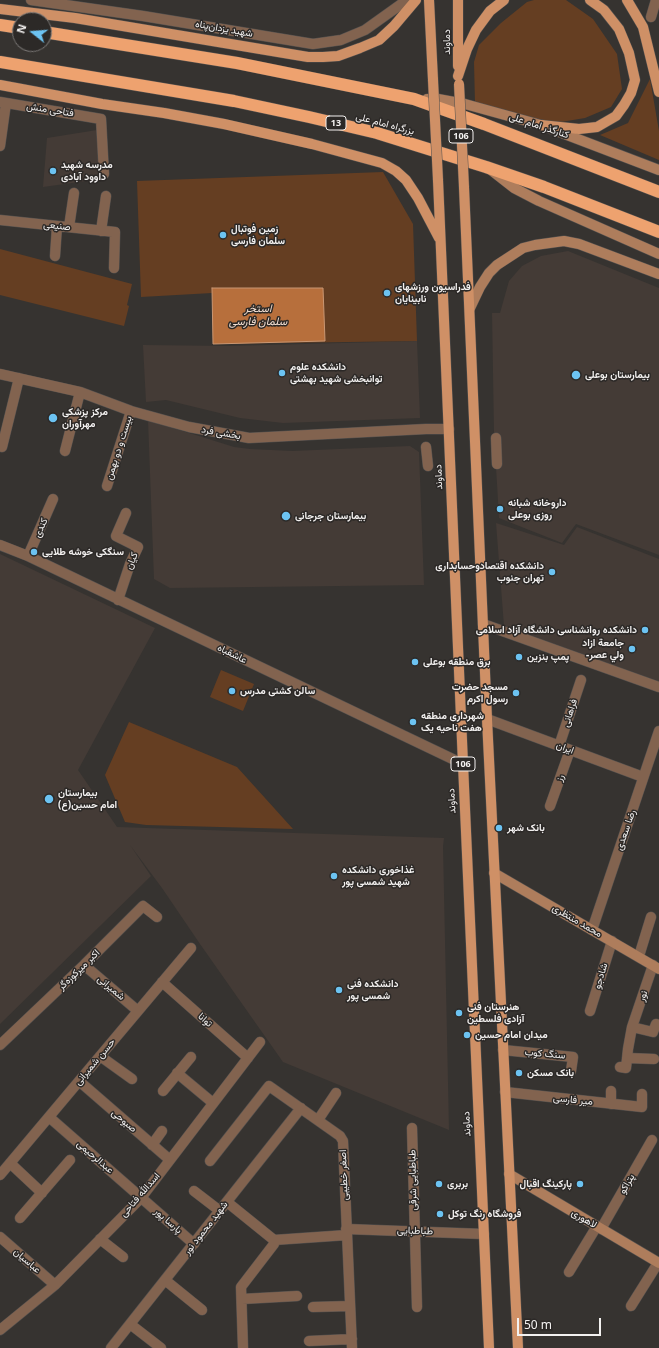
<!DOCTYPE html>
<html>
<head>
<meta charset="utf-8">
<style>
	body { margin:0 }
	#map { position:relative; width:659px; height:1348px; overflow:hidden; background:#363330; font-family:"Noto Sans",sans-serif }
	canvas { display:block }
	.north { position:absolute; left:12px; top:12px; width:40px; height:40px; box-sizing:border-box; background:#2c2927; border:1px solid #7c7977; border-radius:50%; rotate:287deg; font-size:11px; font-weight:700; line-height:16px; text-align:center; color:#f3f1f0 }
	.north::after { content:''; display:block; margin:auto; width:14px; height:18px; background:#6cc3f2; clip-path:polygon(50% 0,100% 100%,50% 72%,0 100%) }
	.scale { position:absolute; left:517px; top:1318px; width:84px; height:18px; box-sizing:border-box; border:2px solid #f3f1f0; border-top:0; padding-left:5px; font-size:12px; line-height:14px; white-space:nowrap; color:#f3f1f0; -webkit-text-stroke:3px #2c2927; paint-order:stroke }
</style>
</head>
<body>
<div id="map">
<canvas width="659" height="1348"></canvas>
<div class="north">N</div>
<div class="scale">50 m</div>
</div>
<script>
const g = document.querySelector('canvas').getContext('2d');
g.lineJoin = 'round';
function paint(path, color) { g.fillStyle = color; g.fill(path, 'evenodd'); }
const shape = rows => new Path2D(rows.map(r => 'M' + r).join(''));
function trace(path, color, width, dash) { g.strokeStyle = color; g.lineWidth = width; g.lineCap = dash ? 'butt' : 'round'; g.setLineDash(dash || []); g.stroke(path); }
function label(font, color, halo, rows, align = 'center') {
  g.font = font + ' "Noto Sans",Vazirmatn,sans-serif'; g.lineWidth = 3; g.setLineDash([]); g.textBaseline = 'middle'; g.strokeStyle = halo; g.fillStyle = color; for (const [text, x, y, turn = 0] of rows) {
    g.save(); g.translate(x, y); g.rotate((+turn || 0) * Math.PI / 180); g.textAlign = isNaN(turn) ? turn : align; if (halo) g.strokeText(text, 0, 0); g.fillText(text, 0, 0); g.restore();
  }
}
paint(shape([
	[97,130,101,179,43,187,47,138],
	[568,251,659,288,659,555,576,524,562,543,499,518,494,432,492,313,500,313,509,281,522,266,541,256],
	[417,341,420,418,283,423,240,418,166,400,146,402,143,345,228,346],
	[148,420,234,447,250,449,292,451,410,446,419,452,424,585,170,588,154,579],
	[496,523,564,545,577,527,659,559,659,682,504,626],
	[0,554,155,628,78,770,117,827,444,838,443,846,449,1130,283,1062,200,944,162,888,130,845,151,876,0,1024]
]), '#443b36');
paint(shape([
	[534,0,566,0,593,19,617,54,622,89,611,107,585,118,555,123,529,117,475,103,474,62,479,45,501,23,527,2],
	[650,79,659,131,659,160,600,135,628,123],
	[383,172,413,224,417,341,213,344,212,293,141,297,137,181],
	[0,249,132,284,127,305,129,306,124,326,0,295],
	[221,670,254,684,243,711,210,697],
	[129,722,237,767,293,829,146,825,125,822,105,775]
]), '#653e22');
const water = shape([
	[212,288,323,288,325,341,213,344,212,288]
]);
paint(water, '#b76f3c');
trace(water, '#c99672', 1);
const street = shape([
	[31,0,143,16,313,44,341,40,365,30,407,0],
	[651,17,656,0],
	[0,102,101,119,104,174],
	[0,146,6,103],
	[0,220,115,232,114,268],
	[69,227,74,193],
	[101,231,106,196],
	[55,256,57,226],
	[0,374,80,392,131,411,189,427,249,438,426,429,449,429],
	[496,438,497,464],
	[2,447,19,378],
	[426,447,428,466],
	[65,451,80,392],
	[107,486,131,411],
	[0,545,28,556,463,764],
	[28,556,53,499],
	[118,600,130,564,138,547,116,536,126,513],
	[483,624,659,687],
	[487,719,643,777],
	[559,746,581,680],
	[550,806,570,750],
	[592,930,659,731],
	[639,956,651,917],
	[84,965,138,1011],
	[162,982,248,1058],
	[590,1011,612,941],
	[632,1027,653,1032,656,1024],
	[0,1045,84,965,143,906,157,917],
	[503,1050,573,1057,571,1071],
	[100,1056,132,1079],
	[627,1058,654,1059],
	[620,1067,626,1068,628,1049,632,1027,653,965],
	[177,1073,213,1103],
	[79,1081,170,1160],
	[163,1091,191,1057],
	[505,1092,642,1107,642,1094],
	[611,1104,611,1091],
	[49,1117,194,1244],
	[318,1120,336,1093],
	[412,1128,417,1307],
	[152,1145,162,1131],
	[210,1161,269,1086,340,1136,343,1141,352,1348],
	[10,1163,42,1193],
	[0,1175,191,948],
	[194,1191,220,1211],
	[227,1202,274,1240,347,1235],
	[20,1218,70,1160],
	[346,1229,484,1234],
	[601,1229,652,1140],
	[0,1237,55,1285],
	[100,1239,123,1257],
	[569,1272,597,1226],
	[165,1280,202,1310],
	[242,1299,297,1296],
	[631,1306,658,1263],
	[313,1307,350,1306],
	[130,1324,161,1348],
	[0,1330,55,1285,141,1198,260,1042],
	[309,1341,352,1339],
	[111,1348,301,1108],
	[243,1348,241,1287,274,1244,274,1240]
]);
const secondary = shape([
	[427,99,438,99,465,104,541,125,659,170],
	[491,170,514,188,539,201,659,254],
	[470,308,480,287,489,273,497,265,523,248,535,245,564,241,579,244,659,274],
	[494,873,659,969],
	[509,1174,659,1263]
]);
const primary = shape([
	[429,0,433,80],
	[458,0,458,66],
	[627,0,643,27,659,92],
	[0,9,75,18,308,57,323,57,338,56,360,48,379,40,394,26,416,0],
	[458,76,467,49,476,30,490,11,504,0],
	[0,85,102,104,164,113,224,124,312,144,382,163,396,171,406,180,418,198,439,238],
	[541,125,579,129,597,127,616,116,624,105,631,93,635,80,629,53,619,29,604,10,590,0],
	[438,180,463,764,489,1348],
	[464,187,487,719,518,1348]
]);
const highway = shape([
	[0,25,20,28],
	[44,32,237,63,414,99,484,124,659,192],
	[0,62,234,101,309,117,377,133,486,167,544,187,659,232]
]);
trace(street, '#54514f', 11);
trace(secondary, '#54514f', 11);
trace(primary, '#54514f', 11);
trace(highway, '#54514f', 13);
trace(street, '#82634f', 10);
trace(secondary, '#ae7d5c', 10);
trace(primary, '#cf9066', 10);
trace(highway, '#eea26f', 12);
const primaryBridge = shape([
	[433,80,438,180],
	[459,84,464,187]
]);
trace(primaryBridge, '#54514f', 11, []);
trace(primaryBridge, '#cf9066', 10);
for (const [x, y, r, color] of [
	[53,171,4,"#6cc3f2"],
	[223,235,4,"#6cc3f2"],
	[387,293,4,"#6cc3f2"],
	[282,373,4,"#6cc3f2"],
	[576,375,5,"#6cc3f2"],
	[53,418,5,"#6cc3f2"],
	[500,509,4,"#6cc3f2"],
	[286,516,5,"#6cc3f2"],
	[34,552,4,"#6cc3f2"],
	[552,572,4,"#6cc3f2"],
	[645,630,4,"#6cc3f2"],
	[632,649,4,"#6cc3f2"],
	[519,657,4,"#6cc3f2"],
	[415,662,4,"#6cc3f2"],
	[232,691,4,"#6cc3f2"],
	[516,693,4,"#6cc3f2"],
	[413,722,4,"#6cc3f2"],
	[49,799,5,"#6cc3f2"],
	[499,828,4,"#6cc3f2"],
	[334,876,4,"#6cc3f2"],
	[339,990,4,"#6cc3f2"],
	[459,1013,4,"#6cc3f2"],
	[467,1035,4,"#6cc3f2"],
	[519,1073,4,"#6cc3f2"],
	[439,1184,4,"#6cc3f2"],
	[580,1184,4,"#6cc3f2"],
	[440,1214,4,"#6cc3f2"]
]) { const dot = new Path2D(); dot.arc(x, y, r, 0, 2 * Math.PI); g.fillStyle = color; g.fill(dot); trace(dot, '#2c2927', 1.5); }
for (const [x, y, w] of [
	[336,123,20],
	[461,136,24],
	[463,764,24]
]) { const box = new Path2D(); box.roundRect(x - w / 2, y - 7, w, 14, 3); g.fillStyle = '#2c2927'; g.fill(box); trace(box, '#f3f1f0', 1); }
label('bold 9px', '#f3f1f0', null, [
	["13",336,123],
	["106",461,136],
	["106",463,764]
]);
label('10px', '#f3f1f0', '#2c2927', [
	["شهید یزدان‌پناه",224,29,10],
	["دماوند",447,42,-90],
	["فتاحی منش",50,110,9],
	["بزرگراه امام علی",385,124,15],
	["کنارگذر امام علی",539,126,18],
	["صنیعی",57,226,6],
	["بخشی فرد",221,433,10],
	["بیست و دو بهمن",119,448,-72],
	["دماوند",439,477,-92],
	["کندی",41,528,-66],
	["کیان",132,561,-68],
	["عاشقباه",232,654,26],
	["فراهانی",570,713,-72],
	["ایران",565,748,20],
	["رز",560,778,-70],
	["دماوند",452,801,-93],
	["رضا سعدی",626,830,-71],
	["محمد منتظری",577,921,30],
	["اکبر میرکوزه‌گر",79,970,-44],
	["شادجو",601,976,-73],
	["شمیرانی",111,988,40],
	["نور",643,996,-72],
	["توانا",205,1020,42],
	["سنگ کوب",545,1054,5],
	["حسن شمیرانی",95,1062,-50],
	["میر فارسی",573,1100,6],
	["صبوحی",124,1121,41],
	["دماوند",467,1124,-93],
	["عبدالرحیمی",95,1157,41],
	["اصغر خطیبی",344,1175,-92],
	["طباطبایی شرقی",413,1180,-91],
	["پتراکو",627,1184,-60],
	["اسدالله فتاحی",140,1195,-49],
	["لاهوری",584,1219,31],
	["پارسا پور",168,1221,41],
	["شهید محمود نور",206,1228,-52],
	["طباطبایی",415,1231,2],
	["عباسیان",27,1261,41]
]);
label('bold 10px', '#f3f1f0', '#2c2927', [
	["مدرسه شهید",61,165],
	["داوود آبادی",61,177],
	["زمین فوتبال",231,229],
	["سلمان فارسی",231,241],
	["فدراسیون ورزشهای",395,287],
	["نابینایان",395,299],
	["دانشکده علوم",290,367],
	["توانبخشی شهید بهشتی",290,379],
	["بیمارستان بوعلی",585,375],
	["مرکز پزشکی",62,412],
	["مهرآوران",62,424],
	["داروخانه شبانه",508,503],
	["روزی بوعلی",508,515],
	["بیمارستان جرجانی",295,516],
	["سنگکی خوشه طلایی",42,552],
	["دانشکده اقتصادوحسابداری",544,566,"right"],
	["تهران جنوب",544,578,"right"],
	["دانشکده روانشناسی دانشگاه آزاد اسلامی",637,630,"right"],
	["جامعة ازاد",624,643,"right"],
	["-ولي عصر",624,655,"right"],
	["پمپ بنزین",527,657],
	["برق منطقه بوعلی",423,662],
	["مسجد حضرت",508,687,"right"],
	["رسول اکرم",508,699,"right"],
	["سالن کشتی مدرس",240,691],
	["شهرداری منطقه",421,716],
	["هفت ناحیه یک",421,728],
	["بیمارستان",58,793],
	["امام حسین(ع)",58,805],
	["بانک شهر",507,828],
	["غذاخوری دانشکده",342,870],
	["شهید شمسی پور",342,882],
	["دانشکده فنی",347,984],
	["شمسی پور",347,996],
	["هنرستان فنی",467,1007],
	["آزادی فلسطین",467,1019],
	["میدان امام حسین",475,1035],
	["بانک مسکن",527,1073],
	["بربری",447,1184],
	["پارکینگ اقبال",572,1184,"right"],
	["فروشگاه رنگ توکل",448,1214]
], 'left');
label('italic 11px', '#f3dfd2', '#2c2927', [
	["استخر",258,309],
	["سلمان فارسی",258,322]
]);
</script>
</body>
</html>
